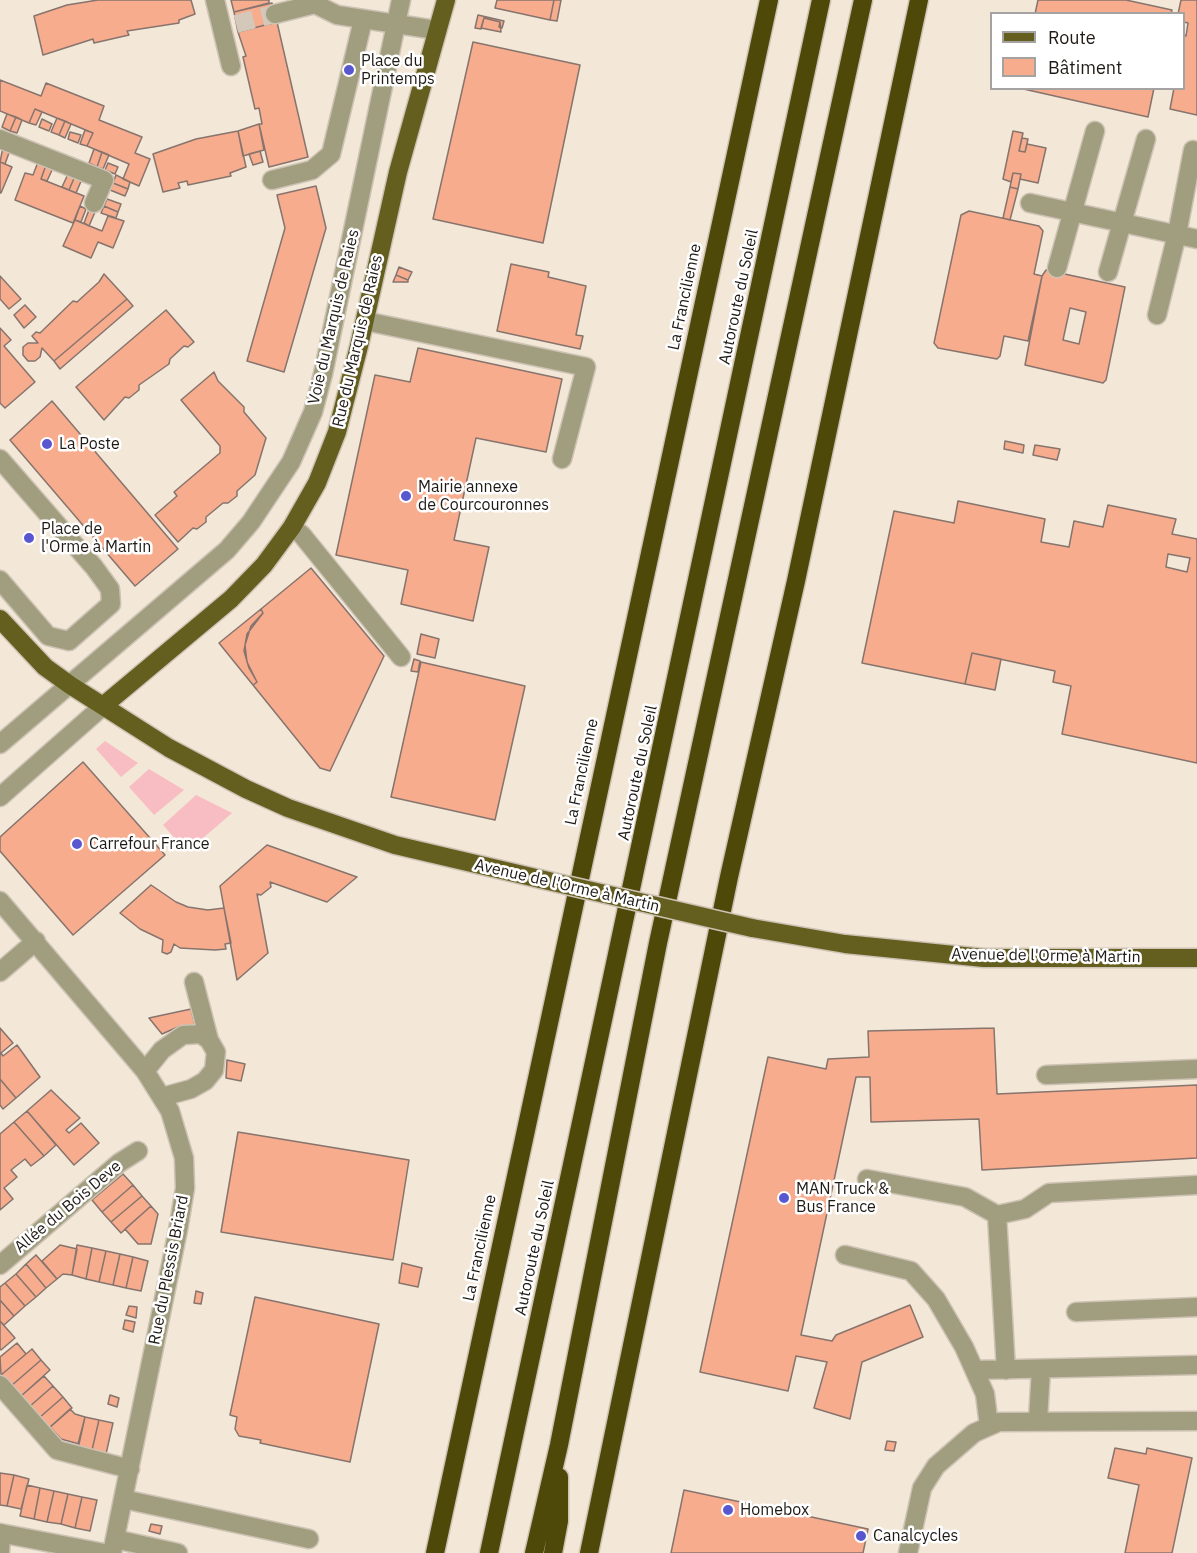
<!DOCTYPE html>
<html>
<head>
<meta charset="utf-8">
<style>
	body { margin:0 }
	#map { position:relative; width:1197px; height:1553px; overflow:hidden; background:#f3e7d7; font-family:"IBM Plex Sans",sans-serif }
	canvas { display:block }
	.legend { position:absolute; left:990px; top:12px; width:195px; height:78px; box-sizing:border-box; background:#fff; border:2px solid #a5a3a1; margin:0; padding:8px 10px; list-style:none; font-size:18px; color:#1f1a15 }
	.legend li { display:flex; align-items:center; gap:12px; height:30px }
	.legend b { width:30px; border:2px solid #a5a3a1 }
</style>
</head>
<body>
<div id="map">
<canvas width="1197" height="1553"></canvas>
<ul class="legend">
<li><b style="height:8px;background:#655f1f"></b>Route</li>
<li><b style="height:16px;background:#f8ac8e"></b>Bâtiment</li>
</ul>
</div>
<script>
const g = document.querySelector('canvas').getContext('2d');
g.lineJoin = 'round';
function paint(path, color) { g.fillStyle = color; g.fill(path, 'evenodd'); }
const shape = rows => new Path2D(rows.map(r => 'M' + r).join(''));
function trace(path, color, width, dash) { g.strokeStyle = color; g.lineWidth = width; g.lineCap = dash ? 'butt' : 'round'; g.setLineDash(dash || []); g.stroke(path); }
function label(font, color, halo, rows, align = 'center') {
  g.font = font + ' "IBM Plex Sans",sans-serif'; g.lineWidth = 5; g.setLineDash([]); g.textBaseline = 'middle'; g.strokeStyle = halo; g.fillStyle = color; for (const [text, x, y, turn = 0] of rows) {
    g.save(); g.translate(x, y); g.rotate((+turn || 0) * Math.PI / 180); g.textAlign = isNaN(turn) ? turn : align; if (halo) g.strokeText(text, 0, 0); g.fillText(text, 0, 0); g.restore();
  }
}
paint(shape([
	[105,741,138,763,121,777,96,749],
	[149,769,184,790,154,815,129,787],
	[196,795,232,813,187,852,163,825]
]), '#f8bdc3');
const building = shape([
	[98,0,191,0,195,14,179,20,179,23,127,31,129,35,94,43,93,39,43,55,34,16,67,5,98,0],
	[231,0,269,0,269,3,234,12,231,0],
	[497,0,554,0,550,20,495,8,497,0],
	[554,0,561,0,557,21,550,20,554,0],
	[1038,0,1126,0,1172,10,1171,14,1035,14,1038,0],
	[1181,0,1197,0,1197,115,1170,109,1174,88,1184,88,1184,35,1186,36,1188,23,1184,22,1184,14,1178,14,1181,0],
	[272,3,277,22,238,32,234,12,272,3],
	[478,15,504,21,502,28,499,27,500,22,484,18,481,29,475,28,478,15],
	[484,18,500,22,501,32,481,28,484,18],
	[277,22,308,157,269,167,259,124,262,124,259,108,255,109,243,57,246,56,238,32,277,22],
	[473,42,580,65,543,243,433,219,473,42],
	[0,80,41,96,46,83,104,106,99,120,142,137,135,153,150,159,139,186,123,179,129,164,87,146,93,133,35,109,29,123,0,111,0,80],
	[1019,88,1154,88,1148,117,1019,88],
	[35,109,42,112,36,125,29,123,35,109],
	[7,114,16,117,10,131,2,127,7,114],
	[16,117,22,120,17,133,10,131,16,117],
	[57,118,65,121,59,135,51,132,57,118],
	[42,119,52,124,49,131,39,127,42,119],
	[65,121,71,124,65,138,59,135,65,121],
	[259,124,264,150,243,156,238,131,259,124],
	[85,130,93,133,87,146,80,144,85,130],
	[238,131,246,167,230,173,231,176,188,185,187,181,178,183,180,188,163,192,153,154,196,139,238,131],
	[1013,131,1023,133,1019,151,1025,152,1027,144,1046,148,1038,183,1020,179,1021,174,1013,173,1011,182,1003,179,1013,131],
	[70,132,81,135,78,143,68,139,70,132],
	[1022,138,1028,139,1025,152,1019,151,1022,138],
	[3,147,10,150,5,164,0,162,3,147],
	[94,149,102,152,97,167,89,163,94,149],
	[260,151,263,162,253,165,249,154,260,151],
	[102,152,109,155,103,169,97,167,102,152],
	[0,162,12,167,1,193,0,193,0,162],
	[38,162,46,165,41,179,84,196,73,223,15,200,25,173,33,175,38,162],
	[108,163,118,167,115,174,105,170,108,163],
	[46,165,53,168,47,181,41,179,46,165],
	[1013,173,1021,174,1018,189,1010,187,1013,173],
	[68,174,75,176,69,190,62,187,68,174],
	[116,175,130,182,128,189,113,183,116,175],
	[75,176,82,179,76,193,69,190,75,176],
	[113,183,128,189,125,196,110,190,113,183],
	[316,186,326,228,284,372,247,361,285,228,277,195,316,186],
	[1010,187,1018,189,1010,220,1003,218,1010,187],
	[107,199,121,204,118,212,104,206,107,199],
	[80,206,86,209,81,222,75,220,80,206],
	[104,206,118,212,116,218,101,213,104,206],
	[89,210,95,212,89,226,84,223,89,210],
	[969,211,1039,226,1043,231,1034,274,1042,276,1028,341,1004,336,1000,356,997,359,938,348,934,343,961,215,969,211],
	[108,216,124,221,113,248,98,242,91,258,63,246,75,220,102,231,108,216],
	[511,264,549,272,548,277,586,286,576,335,583,336,580,349,497,331,511,264],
	[399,267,412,272,408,280,396,275,399,267],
	[1046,270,1125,287,1106,380,1103,383,1025,365,1042,276,1046,270],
	[1070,308,1086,312,1079,344,1063,340,1070,308],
	[104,274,127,299,54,361,42,348,40,357,35,361,28,361,23,355,23,347,28,343,38,343,32,336,36,332,40,333,73,301,77,302,99,282,104,274],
	[396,275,408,280,408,282,393,282,396,275],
	[0,276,21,299,9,309,0,299,0,276],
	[127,299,133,306,60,369,54,361,127,299],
	[25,305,36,317,24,328,14,315,25,305],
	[166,310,194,342,188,347,184,346,170,359,169,364,139,385,139,390,129,398,125,397,104,420,76,387,166,310],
	[0,328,11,340,4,346,35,382,5,408,0,403,0,328],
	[418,348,562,379,546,452,476,438,454,540,489,547,473,621,401,604,408,570,336,555,375,375,410,382,418,348],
	[214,372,218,381,244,407,244,412,266,438,255,475,237,491,237,496,228,503,223,503,206,517,206,522,197,529,193,528,178,542,155,515,177,496,174,492,220,453,220,446,181,400,214,372],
	[52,401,178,549,135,586,10,440,52,401],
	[1005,441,1024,445,1023,453,1004,449,1005,441],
	[1035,445,1060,449,1057,460,1033,455,1035,445],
	[958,501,1045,519,1041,542,1069,547,1074,521,1103,527,1108,505,1176,519,1172,534,1197,539,1197,763,1062,734,1071,686,1053,682,1055,671,972,653,965,684,862,663,894,511,954,523,958,501],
	[1168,554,1190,558,1187,572,1166,567,1168,554],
	[311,568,384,656,330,771,320,768,253,685,257,682,249,668,244,651,247,634,263,613,261,609,311,568],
	[261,609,263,613,251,626,245,645,247,662,257,682,253,685,219,643,261,609],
	[421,634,439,639,435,658,417,654,421,634],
	[972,653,1001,659,995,690,965,684,972,653],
	[414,659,420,661,418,672,411,671,414,659],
	[421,662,525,686,495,820,391,797,421,662],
	[83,762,165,855,73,935,0,851,0,837,83,762],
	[267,845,357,877,327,902,270,882,271,887,261,895,257,894,268,953,237,980,220,886,267,845],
	[151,885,176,902,188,907,208,910,224,908,231,943,225,944,226,949,215,950,180,948,174,944,171,952,167,954,162,952,163,940,140,929,120,913,151,885],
	[191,1009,195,1025,180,1026,162,1034,149,1018,191,1009],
	[0,1028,13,1043,1,1053,3,1056,17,1045,40,1077,16,1098,0,1079,0,1028],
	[994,1028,997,1094,1197,1085,1197,1158,982,1170,979,1119,871,1122,870,1077,856,1077,801,1335,832,1341,836,1335,910,1305,923,1337,862,1362,850,1419,814,1408,827,1362,796,1356,788,1391,700,1372,768,1057,826,1069,828,1059,869,1057,868,1031,994,1028],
	[227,1060,245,1064,241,1081,226,1078,227,1060],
	[0,1079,16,1098,3,1109,0,1105,0,1079],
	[51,1090,80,1118,66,1130,69,1133,81,1123,99,1143,74,1165,27,1111,51,1090],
	[27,1111,56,1145,44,1156,14,1122,27,1111],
	[14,1122,44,1156,31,1166,25,1159,11,1170,17,1177,4,1188,13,1199,0,1210,0,1134,14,1122],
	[238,1132,409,1160,393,1260,221,1232,238,1132],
	[123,1174,133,1185,102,1212,92,1200,123,1174],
	[133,1185,142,1196,111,1222,102,1212,133,1185],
	[142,1196,151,1206,121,1233,111,1222,142,1196],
	[151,1206,158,1214,151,1244,138,1244,125,1229,151,1206],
	[60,1245,77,1249,72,1275,63,1274,57,1279,42,1261,60,1245],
	[77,1245,92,1248,86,1279,72,1275,77,1245],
	[92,1248,106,1251,99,1282,86,1279,92,1248],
	[106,1251,120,1254,113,1285,99,1282,106,1251],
	[120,1254,133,1257,126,1288,113,1285,120,1254],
	[36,1255,57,1279,46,1288,26,1264,36,1255],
	[133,1257,148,1261,141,1291,126,1288,133,1257],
	[402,1263,422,1268,418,1287,399,1283,402,1263],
	[26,1264,46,1288,36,1297,16,1274,26,1264],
	[16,1274,36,1297,25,1306,5,1283,16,1274],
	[5,1283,25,1306,14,1316,0,1300,0,1287,5,1283],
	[196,1291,203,1293,201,1304,194,1303,196,1291],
	[255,1297,379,1324,350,1462,260,1443,261,1440,239,1436,235,1429,237,1417,230,1415,255,1297],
	[0,1300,14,1316,4,1325,0,1321,0,1300],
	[129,1306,137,1307,136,1318,126,1315,129,1306],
	[125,1320,135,1322,133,1332,123,1329,125,1320],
	[0,1321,15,1338,1,1350,0,1349,0,1321],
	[17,1343,26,1354,1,1375,0,1357,17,1343],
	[32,1349,41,1360,11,1386,1,1375,32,1349],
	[41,1360,50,1370,20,1397,11,1386,41,1360],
	[44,1376,53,1386,29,1407,20,1397,44,1376],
	[53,1386,63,1397,39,1418,29,1407,53,1386],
	[110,1395,119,1398,117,1407,108,1404,110,1395],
	[63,1397,72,1408,48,1429,39,1418,63,1397],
	[70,1409,75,1414,85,1417,79,1444,61,1439,50,1427,70,1409],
	[85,1417,99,1420,92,1450,77,1448,85,1417],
	[99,1420,113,1423,106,1454,92,1450,99,1420],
	[887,1441,896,1442,894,1451,885,1450,887,1441],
	[1115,1448,1146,1454,1147,1448,1192,1458,1172,1553,1125,1553,1139,1485,1108,1478,1115,1448],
	[0,1473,14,1475,7,1506,0,1505,0,1473],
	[14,1475,29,1479,21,1509,7,1506,14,1475],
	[27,1485,40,1488,34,1519,20,1516,27,1485],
	[40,1488,54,1491,47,1522,34,1519,40,1488],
	[684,1490,868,1529,863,1553,671,1553,684,1490],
	[54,1491,68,1494,61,1524,47,1522,54,1491],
	[68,1494,82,1497,75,1528,61,1524,68,1494],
	[82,1497,97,1500,90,1531,75,1528,82,1497],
	[151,1524,162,1526,160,1534,149,1531,151,1524]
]);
paint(building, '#f8ac8e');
trace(building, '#86746d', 1.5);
trace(shape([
	[236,24,275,14]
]), '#d3c8ba', 18, [18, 9]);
const minor = shape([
	[215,0,231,66],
	[315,4,337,15,436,30],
	[275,14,315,4],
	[0,139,104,180,94,203],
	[272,180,312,170,331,154,363,20],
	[1030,203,1197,239],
	[1057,268,1095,131],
	[1108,272,1146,139],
	[1157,315,1177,234,1193,150],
	[365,321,586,367,562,459],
	[0,459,94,567,110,589,111,604,69,641,48,636,0,580],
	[292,527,302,535,401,657],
	[0,744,227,550,251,522,291,462,313,412,323,374,401,0],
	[0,797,103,706],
	[0,901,145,1071,170,1111,184,1158,185,1188,178,1230,112,1553],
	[0,972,36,941],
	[194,982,209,1040],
	[145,1071,162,1050,183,1035,201,1034,209,1040,216,1052,214,1070,205,1081,191,1089,162,1097],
	[1046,1075,1197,1069],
	[867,1179,965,1197,997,1215],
	[845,1255,911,1271,936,1299,964,1347,985,1394,989,1426],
	[0,1265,119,1163,138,1151],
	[1076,1312,1197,1307],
	[975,1370,1197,1365],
	[1006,1370,997,1215,1025,1209,1049,1193,1197,1185],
	[0,1385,57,1450,130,1469],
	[1038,1420,1041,1369],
	[123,1499,309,1539],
	[0,1533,104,1553],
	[115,1539,178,1553],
	[0,1553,1,1533],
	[908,1553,922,1488,936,1466,974,1433,999,1422,1197,1421]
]);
const major = shape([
	[0,619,45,667,70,685,169,748,246,789,288,808,395,845,540,879],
	[103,706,231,599,264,565,292,527,317,483,337,432,359,346,398,172,446,0],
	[752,928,845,944,984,958,1197,958]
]);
const highway = shape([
	[435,1553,769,0],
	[489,1553,821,0],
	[534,1553,559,1445,658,943,863,0],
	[553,1553,559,1521,559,1477],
	[589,1553,729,877,796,581,919,0]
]);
trace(minor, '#cdc2b4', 21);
trace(major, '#cdc2b4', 21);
trace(highway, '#cdc2b4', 21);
trace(minor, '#a09e7e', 18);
trace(major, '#655f1f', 18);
trace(highway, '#4e4909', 18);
const majorBridge = shape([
	[540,879,752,928]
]);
trace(majorBridge, '#cdc2b4', 21, []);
trace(majorBridge, '#655f1f', 18);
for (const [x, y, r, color] of [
	[349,70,6,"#5957cf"],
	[47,444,6,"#5957cf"],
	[406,496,6,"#5957cf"],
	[29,538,6,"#5957cf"],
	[77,844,6,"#5957cf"],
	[784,1198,6,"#5957cf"],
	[728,1510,6,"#5957cf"],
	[861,1536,6,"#5957cf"]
]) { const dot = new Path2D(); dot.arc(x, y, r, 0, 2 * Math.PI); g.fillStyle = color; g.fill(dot); trace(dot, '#fff', 2); }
label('16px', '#1f1a15', '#fff', [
	["Place du",361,61],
	["Printemps",361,79],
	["La Poste",59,444],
	["Mairie annexe",418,487],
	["de Courcouronnes",418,505],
	["Place de",41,529],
	["l'Orme à Martin",41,547],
	["Carrefour France",89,844],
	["MAN Truck &",796,1189],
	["Bus France",796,1207],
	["Homebox",740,1510],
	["Canalcycles",873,1536]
], 'left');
label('16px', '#1f1a15', '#fff', [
	["La Francilienne",685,297,-78],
	["Autoroute du Soleil",739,297,-78],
	["Voie du Marquis de Raies",334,317,-77],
	["Rue du Marquis de Raies",358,341,-77],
	["La Francilienne",582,772,-78],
	["Autoroute du Soleil",638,773,-78],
	["Avenue de l'Orme à Martin",567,886,13],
	["Avenue de l'Orme à Martin",1046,956,1],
	["Allée du Bois Deve",68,1207,-40],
	["La Francilienne",480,1248,-78],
	["Autoroute du Soleil",535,1248,-78],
	["Rue du Plessis Briard",169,1270,-79]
]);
</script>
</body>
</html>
